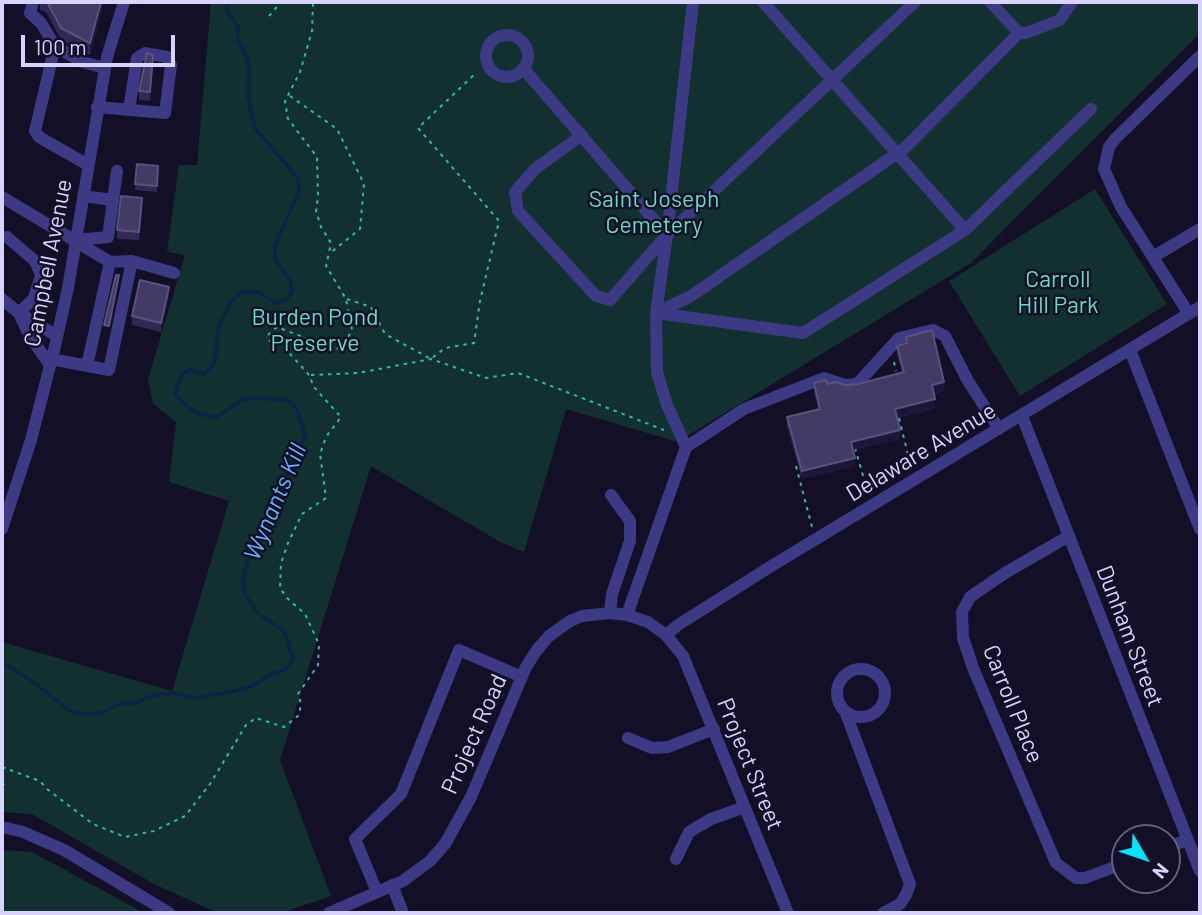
<!DOCTYPE html>
<html>
<head>
<meta charset="utf-8">
<style>
	body { margin:0 }
	#map { position:relative; width:1202px; height:915px; overflow:hidden; background:#130f26; font-family:Barlow,sans-serif }
	canvas { display:block }
	.frame { position:absolute; inset:0; border:4px solid #d9d4ff; pointer-events:none }
	.north { position:absolute; left:1111px; top:824px; width:70px; height:70px; box-sizing:border-box; background:#130f26; border:2px solid #625e7d; border-radius:50%; rotate:129deg; font-size:19px; font-weight:700; line-height:28px; text-align:center; color:#d9d4ff }
	.north::after { content:''; display:block; margin:auto; width:24px; height:32px; background:#00e5ff; clip-path:polygon(50% 0,100% 100%,50% 72%,0 100%) }
	.scale { position:absolute; left:21px; top:35px; width:154px; height:32px; box-sizing:border-box; border:4px solid #d9d4ff; border-top:0; padding-left:9px; font-size:21px; line-height:24px; white-space:nowrap; color:#d9d4ff; -webkit-text-stroke:5px #130f26; paint-order:stroke }
</style>
</head>
<body>
<div id="map">
<canvas width="1202" height="915"></canvas>
<div class="frame"></div>
<div class="north">N</div>
<div class="scale">100 m</div>
</div>
<script>
const g = document.querySelector('canvas').getContext('2d');
g.lineJoin = 'round';
function paint(path, color) { g.fillStyle = color; g.fill(path, 'evenodd'); }
const shape = rows => new Path2D(rows.map(r => 'M' + r).join(''));
function trace(path, color, width, dash) { g.strokeStyle = color; g.lineWidth = width; g.lineCap = dash ? 'butt' : 'round'; g.setLineDash(dash || []); g.stroke(path); }
function label(font, color, halo, rows, align = 'center') {
  g.font = font + ' Barlow,sans-serif'; g.lineWidth = 5; g.setLineDash([]); g.textBaseline = 'middle'; g.strokeStyle = halo; g.fillStyle = color; for (const [text, x, y, turn = 0] of rows) {
    g.save(); g.translate(x, y); g.rotate((+turn || 0) * Math.PI / 180); g.textAlign = isNaN(turn) ? turn : align; if (halo) g.strokeText(text, 0, 0); g.fillText(text, 0, 0); g.restore();
  }
}
paint(shape([
	[211,2,1200,2,1200,33,971,263,687,436,674,441,566,409,524,552,500,542,371,466,280,760,331,896,281,913,218,913,154,884,32,814,2,812,2,642,172,691,229,501,169,482,176,422,153,404,148,379,185,255,167,252,179,165,197,165],
	[1095,189,1167,304,1020,396,949,281],
	[5,850,32,852,144,913,2,913,2,853]
]), '#12302f');
trace(shape([
	[2,662,36,684,71,712,86,714,103,712,120,704,136,703,149,696,173,693,195,698,235,691,254,685,271,674,286,669,293,659,284,631,258,614,244,593,243,580,249,556,305,435,297,409,287,400,252,398,242,400,217,417,199,414,187,407,175,394,182,373,191,370,204,374,211,368,215,361,218,328,231,301,240,293,257,291,276,303,286,300,292,292,290,280,275,260,275,245,299,192,298,178,255,128,248,97,249,62,238,40,238,28,233,18,227,14,227,2]
]), '#0c2248', 3.5);
trace(shape([
	[269,16,281,2],
	[290,96,337,129,364,184,360,229,329,254],
	[347,299,371,307,385,334,431,359,445,348,474,343,480,301,499,221,418,128,476,73],
	[894,362,896,371],
	[311,375,358,373,431,359,486,378,518,373,664,430],
	[899,418,911,467],
	[855,448,868,493],
	[796,466,812,527],
	[2,767,40,781,47,789,93,824,125,837,154,831,185,816,210,784,246,725,256,718,284,727,299,715,301,704,298,694,318,665,319,644,305,614,287,598,280,588,281,563,288,543,302,514,326,498,320,454,326,437,341,417,313,386,310,376,282,345,270,341,268,335,277,327,336,350,346,341,352,330,346,299,326,266,331,243,321,227,316,211,318,197,317,157,288,119,285,101,300,72,312,31,313,2],
	[2,776,5,783,2,786]
]), '#2fb8b0', 2, [3.5, 5]);
trace(shape([
	[33,2,30,13,41,23,55,46],
	[763,2,965,230],
	[990,2,1019,33,1026,33,1060,20,1072,2],
	'486 56a21 21 0 1 1 42 0a21 21 0 1 1-42 0Z',
	[523,68,667,235,693,2],
	[97,107,165,113,171,65,167,57,145,53,137,58,129,110],
	[582,135,535,169,515,192,518,211,596,296,610,300,667,235],
	[88,165,39,137,35,131,55,46,82,62,105,68],
	[2,197,110,262,132,261,174,273],
	[113,200,117,171],
	[7,237,35,261,41,275,34,298,19,313],
	[75,240,108,237,113,200,83,196],
	[1153,257,1200,229],
	[2,299,19,313,57,336],
	[19,313,29,335,50,365],
	[656,313,803,333,965,230,1091,109],
	[656,313,691,296,905,148,1019,33],
	[1189,314,1121,207,1104,169,1109,147,1115,139,1200,56],
	[1130,350,1200,529],
	[51,359,109,370,132,261],
	[87,366,110,262],
	[1022,416,1200,871],
	[686,447,667,405,657,372,656,313,667,235,915,2],
	[2,529,31,440,55,346,68,288,107,57,124,2],
	[1069,536,1005,573,970,597,962,612,963,638,973,668,1056,863,1076,878,1085,878,1125,863],
	[610,613,612,594,630,541,630,521,611,495],
	[627,615,686,447,744,409,824,378,845,385,857,384,899,338,933,330,945,336,968,381,999,429],
	[666,635,678,625,773,565,1200,307],
	'837 693a24 24 0 1 1 48 0a24 24 0 1 1-48 0Z',
	[845,711,910,884,906,895,900,904,883,913],
	[628,738,652,748,668,747,714,729],
	[2,827,23,832,64,850,169,913],
	[1167,847,1188,840],
	[676,859,689,832,711,819,745,807],
	[392,885,403,913],
	[377,892,355,839,401,794,459,650,522,677],
	[329,913,403,881,430,861,445,844,471,797,526,667,537,650,549,636,570,621,582,616,610,613,627,615,648,622,666,635,683,656,788,913]
]), '#3d3a85', 12);
paint(shape([
	[40,2,104,2,90,55,61,40,46,12,40,10],
	[153,63,150,101,139,100,139,91],
	[137,164,158,166,157,192,135,190],
	[142,206,139,240,117,239,117,230],
	[169,296,161,332,132,325,132,316],
	[906,337,944,391,934,394,935,408,897,418,900,439,853,450,855,466,802,479,787,426,787,417,818,409,814,392,814,383,845,385,858,384,902,372,897,354,897,346,906,344]
]), '#312854');
paint(shape([
	[101,2,104,2,90,55,90,43],
	[169,287,169,296,161,332,161,323],
	[944,382,944,391,932,394,932,385],
	[935,399,935,408,895,418,895,409],
	[900,430,900,439,851,450,851,442],
	[855,458,855,466,802,479,802,471]
]), '#1d163a');
const building = shape([
	[47,2,101,2,90,43,61,28,47,2],
	[147,53,153,55,150,92,139,91,147,53],
	[137,164,158,166,157,186,135,184,137,164],
	[121,196,142,198,139,232,117,230,121,196],
	[116,275,119,275,109,326,104,325,116,275],
	[140,280,169,287,161,323,132,316,140,280],
	[932,330,944,382,932,385,935,399,895,409,900,430,851,442,855,458,802,471,787,417,820,409,814,383,826,380,827,384,836,382,845,385,858,384,904,372,897,346,907,343,906,337,932,330]
]);
paint(building, '#433a66');
trace(building, '#5a527e', 2);
label('23px', '#5fe0c0', '#130f26', [
	["Saint Joseph",654,199],
	["Cemetery",654,225],
	["Carroll",1058,279],
	["Hill Park",1058,305],
	["Burden Pond",315,317],
	["Preserve",315,343]
]);
label('23px', '#d9d4ff', '#130f26', [
	["Campbell Avenue",48,263,-79],
	["Delaware Avenue",921,452,-31],
	["Dunham Street",1130,636,69],
	["Carroll Place",1013,704,68],
	["Project Road",474,734,-66],
	["Project Street",750,764,68]
]);
label('italic 24px', '#62b6ff', '#130f26', [
	["Wynants Kill",275,502,-67]
]);
</script>
</body>
</html>
